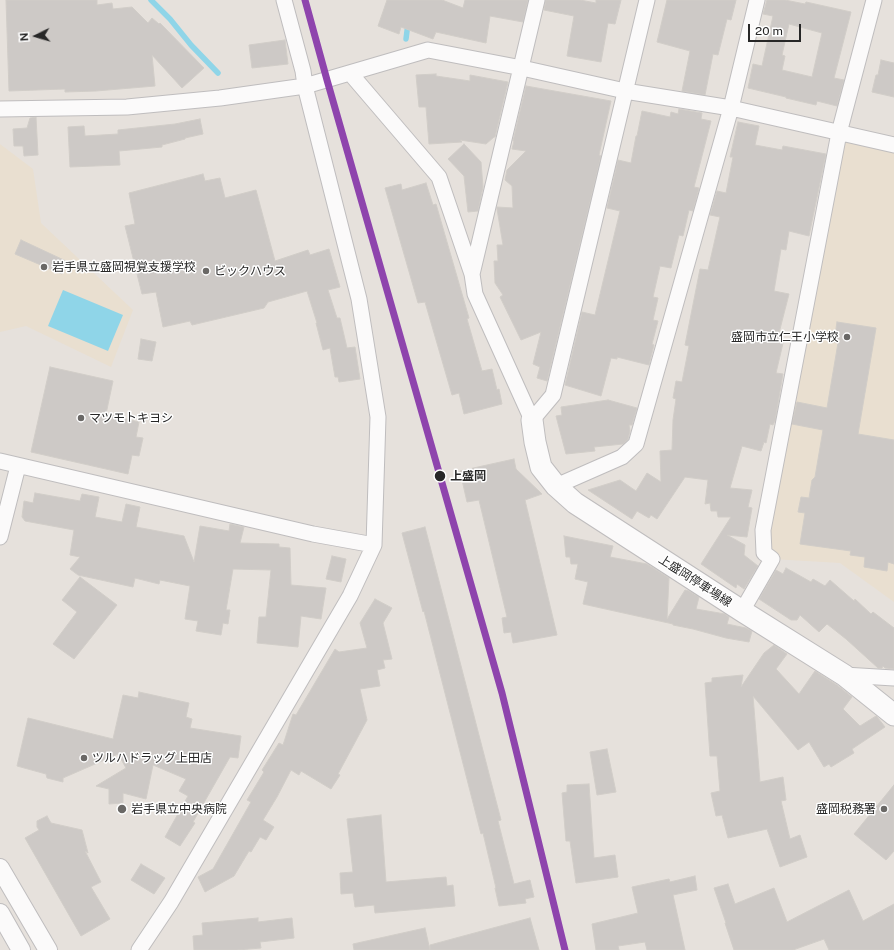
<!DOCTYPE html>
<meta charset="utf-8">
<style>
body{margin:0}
#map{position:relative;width:894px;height:950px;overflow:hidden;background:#e6e1dc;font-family:"Public Sans",sans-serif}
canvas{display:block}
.north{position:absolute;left:16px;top:16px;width:40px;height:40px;-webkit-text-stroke:3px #fff;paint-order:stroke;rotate:265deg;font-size:11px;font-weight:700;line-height:16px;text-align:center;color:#272727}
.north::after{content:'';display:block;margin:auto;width:14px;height:18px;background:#272727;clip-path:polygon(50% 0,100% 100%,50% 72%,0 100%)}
.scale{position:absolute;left:748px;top:24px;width:53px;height:18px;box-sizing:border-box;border:2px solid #272727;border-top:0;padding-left:5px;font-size:12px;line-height:14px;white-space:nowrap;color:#272727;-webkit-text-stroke:3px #fff;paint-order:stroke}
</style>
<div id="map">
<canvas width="894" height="950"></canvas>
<div class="north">N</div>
<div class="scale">20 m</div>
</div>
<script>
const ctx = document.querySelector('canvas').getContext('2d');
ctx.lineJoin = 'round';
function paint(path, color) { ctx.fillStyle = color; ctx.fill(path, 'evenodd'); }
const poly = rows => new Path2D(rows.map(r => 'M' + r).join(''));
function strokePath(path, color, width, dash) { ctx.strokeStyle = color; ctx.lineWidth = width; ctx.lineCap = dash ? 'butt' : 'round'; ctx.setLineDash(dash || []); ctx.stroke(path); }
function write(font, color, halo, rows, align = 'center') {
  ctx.font = font + ' "Public Sans","Noto Sans JP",sans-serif'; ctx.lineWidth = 3; ctx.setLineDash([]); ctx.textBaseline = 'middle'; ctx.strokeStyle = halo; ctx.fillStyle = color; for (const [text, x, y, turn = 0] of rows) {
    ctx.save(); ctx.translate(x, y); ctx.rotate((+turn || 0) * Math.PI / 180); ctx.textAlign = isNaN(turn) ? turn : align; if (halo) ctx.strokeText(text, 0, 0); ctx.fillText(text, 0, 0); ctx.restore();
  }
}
paint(poly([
 [839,133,894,145,894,602,840,563,772,559,763,530],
 [0,144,33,169,41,223,133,310,111,367,26,326,0,332]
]), '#e9dfd0');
paint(poly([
 [63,290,123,315,108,351,48,326]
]), '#8fd5e8');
strokePath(poly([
 [151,0,170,19,191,45,218,73],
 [406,39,408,23]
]), '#8fd5e8', 5.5);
const building = poly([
 [6,0,97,0,97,5,112,3,113,9,132,7,148,23,152,18,159,24,160,23,204,68,182,88,152,55,155,86,96,91,65,92,65,89,9,91,6,0],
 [387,0,442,0,463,8,465,0,528,0,523,22,490,16,486,43,436,32,433,39,401,27,399,34,378,26,387,0],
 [546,0,580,0,596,3,596,0,621,0,615,24,608,23,601,62,567,56,574,16,544,10,546,0],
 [667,0,736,0,731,20,727,19,718,55,713,54,705,95,682,91,690,51,657,42,667,0],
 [767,0,785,0,805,4,806,2,851,12,834,78,844,80,837,106,817,101,816,105,786,98,786,97,748,88,753,64,762,66,773,16,763,14,767,0],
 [789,24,822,33,812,77,782,70,785,56,782,55,789,24],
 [285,40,288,64,252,68,249,45,285,40],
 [881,60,894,63,894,97,872,92,876,75,878,75,881,60],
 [436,74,436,76,470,81,470,75,508,82,495,137,494,137,486,144,460,140,462,142,429,144,426,107,419,107,416,75,436,74],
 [526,86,611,101,599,155,601,156,547,381,537,378,540,367,533,364,541,332,521,340,500,297,503,295,495,283,494,261,498,261,497,245,503,245,497,209,497,207,513,208,512,186,505,180,507,170,526,151,512,149,514,141,513,141,526,86],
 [679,109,702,113,701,119,711,121,694,187,699,188,693,211,689,210,683,236,679,235,671,268,660,266,653,297,658,298,653,320,658,321,652,344,654,345,649,365,617,357,617,359,611,358,601,396,565,385,582,312,595,315,620,211,607,208,618,160,631,163,636,136,637,136,642,111,670,117,671,112,678,114,679,109],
 [36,117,38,155,24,156,23,146,14,146,13,129,27,128,30,118,36,117],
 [200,119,203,134,185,138,185,139,162,145,162,147,119,151,120,165,70,167,68,127,84,126,85,136,118,134,118,130,175,124,200,119],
 [738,122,759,126,755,145,782,150,783,146,826,154,809,236,789,231,786,250,781,249,774,291,789,294,778,337,784,339,776,373,783,374,775,421,773,425,770,424,766,443,764,442,761,451,742,446,730,488,752,490,748,507,752,508,747,537,727,535,745,545,744,555,758,566,744,589,737,584,736,588,701,564,731,517,718,517,717,511,711,511,710,503,705,504,708,480,685,477,657,519,651,515,649,518,637,511,632,519,588,490,620,480,636,491,647,473,661,482,660,451,672,450,673,420,676,399,673,398,676,381,682,382,689,346,685,345,700,269,708,270,720,217,710,215,717,191,726,193,733,157,730,157,738,122],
 [464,144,481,162,483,187,478,211,468,212,464,176,448,159,464,144],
 [203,174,205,181,220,178,225,198,256,190,275,261,308,250,310,255,329,249,340,287,328,290,337,318,340,318,347,348,355,347,360,379,339,382,338,377,335,377,330,348,323,350,316,323,317,323,307,291,268,302,264,308,192,325,190,321,163,327,156,292,142,294,125,226,135,224,129,193,203,174],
 [426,183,433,205,436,204,469,318,467,319,482,371,492,369,497,390,499,389,502,404,464,414,459,393,452,395,425,302,418,303,385,188,401,184,402,190,426,183],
 [21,240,68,262,62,274,15,254,21,240],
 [837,322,876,328,858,434,894,440,894,564,888,562,887,571,864,567,865,557,850,555,851,551,800,544,805,513,798,512,801,497,809,498,812,480,815,477,823,430,792,424,797,402,827,408,838,343,834,342,837,322],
 [141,339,156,342,152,361,138,359,141,339],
 [50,367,113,381,106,414,139,422,136,437,143,438,139,456,132,455,128,474,31,452,50,367],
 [608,400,637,408,632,425,629,425,630,431,628,439,623,444,594,447,595,451,566,454,556,416,562,415,561,407,608,400],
 [514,459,516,469,542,494,525,500,557,635,513,643,511,632,504,633,502,618,507,617,479,500,467,502,460,471,514,459],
 [35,493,80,501,82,494,99,497,95,517,122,522,126,504,140,507,136,527,184,536,194,562,200,526,229,531,230,524,244,527,240,543,279,544,279,547,290,548,291,585,326,588,321,619,301,616,298,647,257,643,259,617,266,617,271,570,233,569,226,610,230,610,228,624,223,623,221,635,196,631,198,621,185,619,190,586,160,580,159,584,135,578,133,587,78,575,70,569,80,557,70,555,74,530,25,521,22,517,24,501,33,503,35,493],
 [425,527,501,820,498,821,514,884,530,880,534,897,525,899,526,903,499,906,495,888,496,888,483,833,481,834,424,611,423,612,402,533,425,527],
 [564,536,613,546,610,557,647,564,669,578,667,619,685,590,689,591,699,597,696,609,725,614,729,617,727,624,746,628,752,631,749,642,726,638,693,629,673,625,673,624,583,604,588,582,575,579,578,564,571,564,570,557,566,557,564,536],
 [332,556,346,559,341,582,326,579,332,556],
 [786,568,811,582,813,579,825,586,830,580,854,601,855,599,871,614,873,612,894,628,894,669,885,668,883,666,882,668,878,668,846,639,827,624,819,632,800,615,797,620,791,620,759,599,776,570,783,574,786,568],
 [80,577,117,605,74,659,53,644,77,612,62,600,80,577],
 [375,599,392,608,383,623,392,659,383,660,385,668,377,670,380,686,360,689,367,720,338,774,340,775,331,789,301,771,299,775,291,770,277,797,263,820,274,827,266,840,260,837,251,852,249,851,234,876,205,892,198,877,213,869,251,802,247,800,264,772,262,770,279,743,283,745,293,714,296,715,335,649,339,652,367,648,360,623,375,599],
 [774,645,787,654,776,669,799,694,815,671,837,685,852,697,843,709,860,726,876,716,878,718,885,727,852,749,854,753,831,767,829,764,824,767,809,742,798,750,753,696,760,782,783,777,786,800,781,801,790,839,800,835,807,857,780,867,767,829,728,838,722,815,716,816,711,793,720,791,717,756,710,756,705,683,712,682,712,678,743,675,741,687,764,653,774,645],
 [139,692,189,703,186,717,192,719,190,728,241,736,238,758,230,757,193,822,195,823,180,846,165,837,188,796,179,791,186,779,153,765,146,799,123,793,123,803,109,804,109,789,96,786,126,768,118,754,63,778,63,782,47,778,46,774,17,766,28,718,113,739,123,695,138,698,139,692],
 [607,749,616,792,597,795,590,752,607,749],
 [589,784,594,858,615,855,618,877,576,883,570,841,566,841,562,793,567,792,567,785,589,784],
 [894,785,894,851,886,860,854,834,894,785],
 [381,815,386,882,446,877,447,886,453,885,455,906,375,913,374,905,355,907,353,893,341,894,340,873,353,872,347,819,381,815],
 [47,816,51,823,82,830,88,853,85,851,101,882,91,887,110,919,81,936,25,838,39,830,37,827,37,821,47,816],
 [141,864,165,878,154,894,131,880,141,864],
 [695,876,697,890,673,895,685,950,647,950,645,942,618,946,619,950,596,950,592,924,638,913,632,887,669,879,670,882,695,876],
 [728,884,735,904,774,888,787,922,849,890,863,921,894,904,894,950,829,950,824,939,793,950,734,950,725,923,726,923,714,888,728,884],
 [258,918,258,922,292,918,294,938,260,942,261,948,237,950,194,950,193,936,203,935,202,923,258,918],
 [530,918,539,950,430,950,430,945,530,918],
 [425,928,430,950,354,950,353,944,425,928]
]);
paint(building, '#cdc9c6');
strokePath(building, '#d1cdc8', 1);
const minor = poly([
 [350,73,439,177,472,274,475,294,532,420,553,395,647,0],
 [0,109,127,107,220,98,305,86,428,50,522,68,625,91,731,108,894,145],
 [472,274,537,0],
 [0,461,313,534,374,545],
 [556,486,622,457,636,444,731,108,757,0],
 [0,537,18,466],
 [742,611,772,559,764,553,763,530,839,133,874,0],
 [844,675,894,678],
 [139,950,171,902,350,596,374,545,378,417,359,299,305,86,303,71,284,0]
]);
const tertiary = poly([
 [0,868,48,950],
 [0,913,21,950]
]);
const secondary = poly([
 [532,420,535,442,541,467,556,486,575,503,742,611,844,675,894,715]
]);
strokePath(minor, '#bfbdbe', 17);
strokePath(tertiary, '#bfbdbe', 20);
strokePath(secondary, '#bfbdbe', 23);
strokePath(minor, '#fbfafa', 15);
strokePath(tertiary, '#fbfafa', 18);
strokePath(secondary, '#fbfafa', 21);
strokePath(poly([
 [305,0,327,80,502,693,565,950]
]), '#8e44ad', 7);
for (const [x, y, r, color] of [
 [44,267,4,"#6a6866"],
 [206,271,4,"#6a6866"],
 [847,337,4,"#6a6866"],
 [81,418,4,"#6a6866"],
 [440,476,6,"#272727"],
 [84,758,4,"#6a6866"],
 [122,809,5,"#6a6866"],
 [884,809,4,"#6a6866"]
]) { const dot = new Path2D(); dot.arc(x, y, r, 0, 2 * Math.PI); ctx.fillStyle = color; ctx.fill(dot); strokePath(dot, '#fff', 1.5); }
write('12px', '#272727', '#fff', [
 ["岩手県立盛岡視覚支援学校",52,267],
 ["ビックハウス",214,271],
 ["盛岡市立仁王小学校",839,337,"right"],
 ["マツモトキヨシ",89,418],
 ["ツルハドラッグ上田店",92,758],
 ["岩手県立中央病院",131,809],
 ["盛岡税務署",876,809,"right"]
], 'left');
write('bold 12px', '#272727', '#fff', [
 ["上盛岡",450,476]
], 'left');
write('12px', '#272727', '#fff', [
 ["上盛岡停車場線",695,581,33]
]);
</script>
